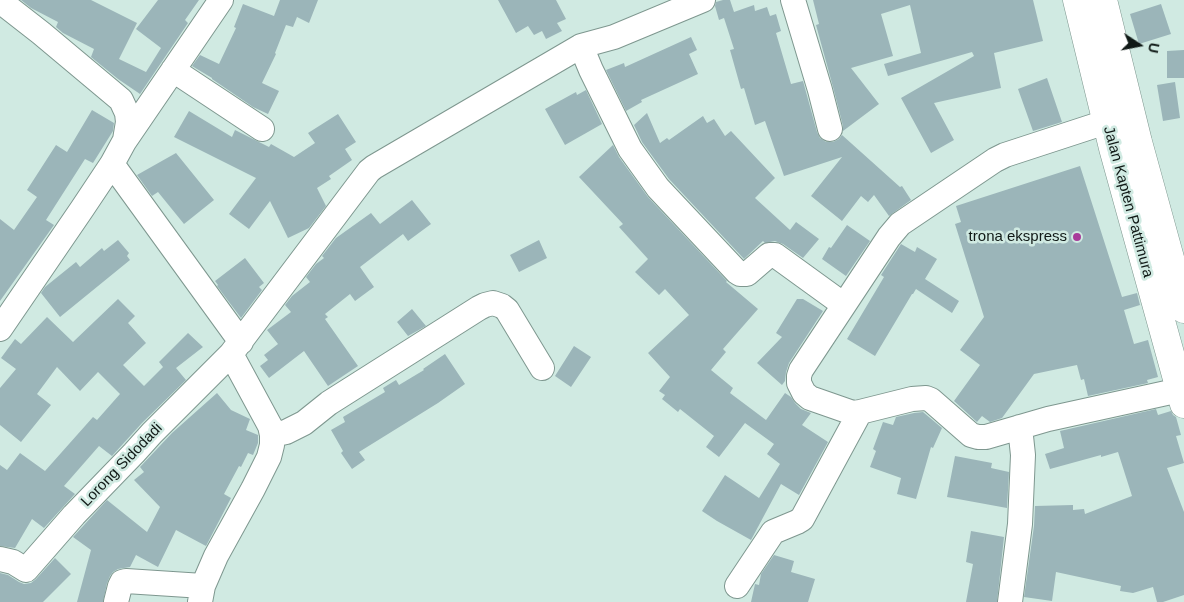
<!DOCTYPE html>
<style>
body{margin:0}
#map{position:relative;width:1184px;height:602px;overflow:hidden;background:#d0eae2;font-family:Helvetica,sans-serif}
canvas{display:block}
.north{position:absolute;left:1114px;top:20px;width:50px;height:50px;-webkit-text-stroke:4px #d0eae2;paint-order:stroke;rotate:101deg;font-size:14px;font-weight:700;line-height:20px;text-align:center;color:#101916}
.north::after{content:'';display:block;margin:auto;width:18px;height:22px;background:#101916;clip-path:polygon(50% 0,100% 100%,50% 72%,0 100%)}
</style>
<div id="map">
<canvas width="1184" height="602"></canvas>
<div class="north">U</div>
</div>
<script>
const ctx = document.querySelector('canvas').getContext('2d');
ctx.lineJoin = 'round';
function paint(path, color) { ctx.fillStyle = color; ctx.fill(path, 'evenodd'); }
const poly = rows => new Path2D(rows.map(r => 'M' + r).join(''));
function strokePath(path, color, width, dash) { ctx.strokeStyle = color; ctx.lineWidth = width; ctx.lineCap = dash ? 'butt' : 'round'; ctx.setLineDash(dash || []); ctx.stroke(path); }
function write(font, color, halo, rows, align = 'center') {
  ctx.font = font + ' Helvetica,sans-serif'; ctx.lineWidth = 5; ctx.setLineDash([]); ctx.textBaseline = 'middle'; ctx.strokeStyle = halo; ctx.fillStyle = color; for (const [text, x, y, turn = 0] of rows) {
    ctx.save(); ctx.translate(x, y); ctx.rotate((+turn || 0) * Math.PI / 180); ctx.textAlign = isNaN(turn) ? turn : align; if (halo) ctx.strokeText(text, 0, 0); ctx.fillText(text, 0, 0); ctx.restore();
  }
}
paint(poly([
 [21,0,91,0,137,23,119,59,146,72,161,48,136,29,158,0,199,0,185,20,188,23,140,94,118,79,91,57,94,49,63,33,56,27,58,22,31,8],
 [280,0,318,0,309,23,297,17,293,27,286,25,275,53,276,54,262,83,279,91,268,114,253,107,212,79,212,78,192,66,200,55,219,64,236,28,234,27,243,4,274,16],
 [498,0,556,0,566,19,557,23,562,31,546,39,542,31,534,35,528,26,516,33],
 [723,0,730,0,734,12,754,5,755,11,767,7,770,16,776,14,781,31,776,33,791,84,803,81,817,132,820,138,826,142,833,142,839,139,842,135,900,187,902,186,911,200,889,216,874,195,868,202,861,196,842,221,811,196,842,157,784,176,765,121,755,125,744,88,741,89,730,50,734,49,724,18,719,20,715,6,716,2],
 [813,0,1033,0,1043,41,994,53,1001,88,934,103,954,140,931,153,901,98,974,56,972,52,888,76,884,64,921,53,910,5,881,14,893,56,851,68,879,104,843,131,843,126,833,87,816,25,819,24],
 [1161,4,1171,34,1139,44,1130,14],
 [691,37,697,50,689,54,698,74,641,100,642,102,626,111,606,70,624,63,625,67],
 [1184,50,1184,78,1167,78,1167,51],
 [1047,78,1062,122,1033,131,1018,89],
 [1175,82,1180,118,1163,121,1157,85],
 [586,90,602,124,565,145,545,109,576,92,577,95],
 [92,110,114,123,113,131,93,163,85,159,46,220,54,225,0,301,0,219,14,230,37,197,27,190,56,145,67,152],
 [189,111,232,137,235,130,269,147,271,144,294,157,315,143,308,133,338,114,356,142,345,149,352,160,329,176,331,179,317,188,326,206,309,228,288,238,270,201,249,229,229,214,256,178,174,137],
 [647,113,660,143,667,138,669,140,703,116,707,123,714,119,725,136,731,131,775,178,755,198,790,230,796,222,819,239,803,258,783,244,775,241,765,243,763,241,744,259,669,179,642,142,634,125],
 [613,145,619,157,648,197,727,281,726,282,758,309,723,349,726,352,711,370,733,388,730,393,766,420,785,393,791,397,795,403,801,409,811,413,802,425,828,442,799,495,781,484,751,540,717,521,702,511,725,475,759,498,780,464,767,454,774,444,745,423,719,457,706,447,714,436,680,409,678,412,662,399,665,395,659,391,670,377,648,353,689,315,665,289,659,295,635,272,648,259,619,227,623,224,579,177],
 [176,153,214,200,184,224,158,192,152,196,137,175],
 [1080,166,1122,297,1137,293,1140,305,1124,310,1134,344,1148,340,1158,377,1147,380,1148,383,1088,396,1084,379,1081,380,1077,365,1034,374,1002,418,990,422,982,416,977,422,954,401,980,365,960,350,984,317,955,224,961,222,956,206],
 [412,200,431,224,408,241,403,234,360,267,374,287,355,301,350,294,325,314,328,317,325,319,358,366,328,386,304,351,269,378,260,366,268,360,264,355,278,344,267,330,291,312,285,305,292,296,310,282,306,277,316,264,324,258,322,256,336,238,371,213,380,224],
 [847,225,870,241,846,276,822,259,829,247,831,248],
 [118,240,129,253,127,256,130,260,60,317,41,293,45,287,76,262,80,267,102,248,104,251],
 [539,240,547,258,519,272,510,255],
 [901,244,915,252,917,247,937,259,925,279,959,301,952,313,916,289,913,294,912,294,875,356,847,339,884,277,881,275],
 [245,258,264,283,259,287,262,290,241,318,217,286,218,285,215,281],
 [118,299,135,316,128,323,146,343,123,365,144,386,163,367,159,362,188,333,203,347,176,368,186,380,142,423,112,456,99,446,64,486,75,494,44,528,32,519,15,548,0,546,0,465,7,470,20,453,45,471,93,417,97,420,120,394,98,372,80,391,57,367,37,394,51,405,21,442,0,425,0,388,16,369,1,358,15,339,21,344,47,317,73,342],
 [797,299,803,299,823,311,789,363,786,372,785,381,782,385,757,363,782,337,776,333],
 [412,309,426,326,408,336,397,322],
 [574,346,591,357,571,387,555,376],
 [445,354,465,384,438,403,359,452,365,460,352,469,341,453,343,451,331,430,345,422,343,417,385,392,383,388,396,380,399,385,424,370,423,369],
 [217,393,231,410,250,419,246,430,258,435,258,443,253,455,248,453,241,467,239,466,224,494,231,498,206,546,176,530,158,567,136,555,130,567,118,569,113,572,110,576,107,583,103,602,77,602,91,550,73,537,107,500,147,532,160,507,134,480,144,472,140,467,172,433],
 [1156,409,1158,415,1171,411,1173,415,1176,417,1181,435,1176,436,1184,463,1167,468,1184,512,1184,595,1163,602,1157,602,1153,587,1133,593,1120,591,1121,586,1056,572,1052,601,1024,597,1034,526,1035,506,1073,505,1073,510,1084,509,1085,514,1132,496,1118,452,1101,457,1101,455,1050,469,1045,454,1064,448,1060,431],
 [923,412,942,428,933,448,931,447,916,499,897,494,901,478,870,467,876,451,873,449,883,422,893,425,896,417,914,413],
 [955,456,992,463,991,468,1009,472,1007,508,947,497],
 [971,531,1004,537,997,602,966,602,973,564,966,562],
 [774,555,794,561,791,572,815,579,808,602,751,602,755,584,759,585,761,574],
 [55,558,71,574,43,602,0,602,0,573,8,575,19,582,24,584,31,583,36,579]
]), '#9bb5b9');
const minor = poly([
 [793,0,820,90,830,129],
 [0,1,41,33,121,100,127,113,128,122,125,140],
 [581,46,591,70,630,149,658,188,737,272,740,274,747,274,769,255,775,255,844,305],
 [173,70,262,129],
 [1106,122,1005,155,995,160,900,224,889,237,801,370,799,376,799,383,804,393,810,398,853,413,860,412,912,399,926,398,931,400,971,435,978,437,986,437,1048,419,1180,390],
 [112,164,241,342],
 [0,329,82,209,112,164,124,142,221,0],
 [272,435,286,432,304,423,329,403,479,308,485,305,493,303,502,306,507,310,542,368],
 [0,559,13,562,26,570,74,515,134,453,152,433,231,354,369,171,374,167,581,46,614,37,703,0],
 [737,586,773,532,797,522,802,519,860,412],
 [116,602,120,586,122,582,126,581,203,586],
 [200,602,203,586,216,556,253,489,269,457,272,445,272,435,270,426,231,354],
 [1010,602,1020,524,1023,455,1020,427]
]);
const major = poly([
 [1077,0,1113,148,1184,404],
 [1103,0,1138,142,1184,309]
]);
strokePath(minor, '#7e978f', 26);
strokePath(major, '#7e978f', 29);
strokePath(minor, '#fff', 24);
strokePath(major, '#fff', 28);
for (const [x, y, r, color] of [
 [1077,237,5,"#a83b9a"]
]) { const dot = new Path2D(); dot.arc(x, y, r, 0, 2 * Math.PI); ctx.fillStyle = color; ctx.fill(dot); strokePath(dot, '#d0eae2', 2); }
write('15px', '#101916', '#d0eae2', [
 ["Jalan Kapten Pattimura",1128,202,75],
 ["Lorong Sidodadi",122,465,-46]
]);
write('15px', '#101916', '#d0eae2', [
 ["trona ekspress",1067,237]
], 'right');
</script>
